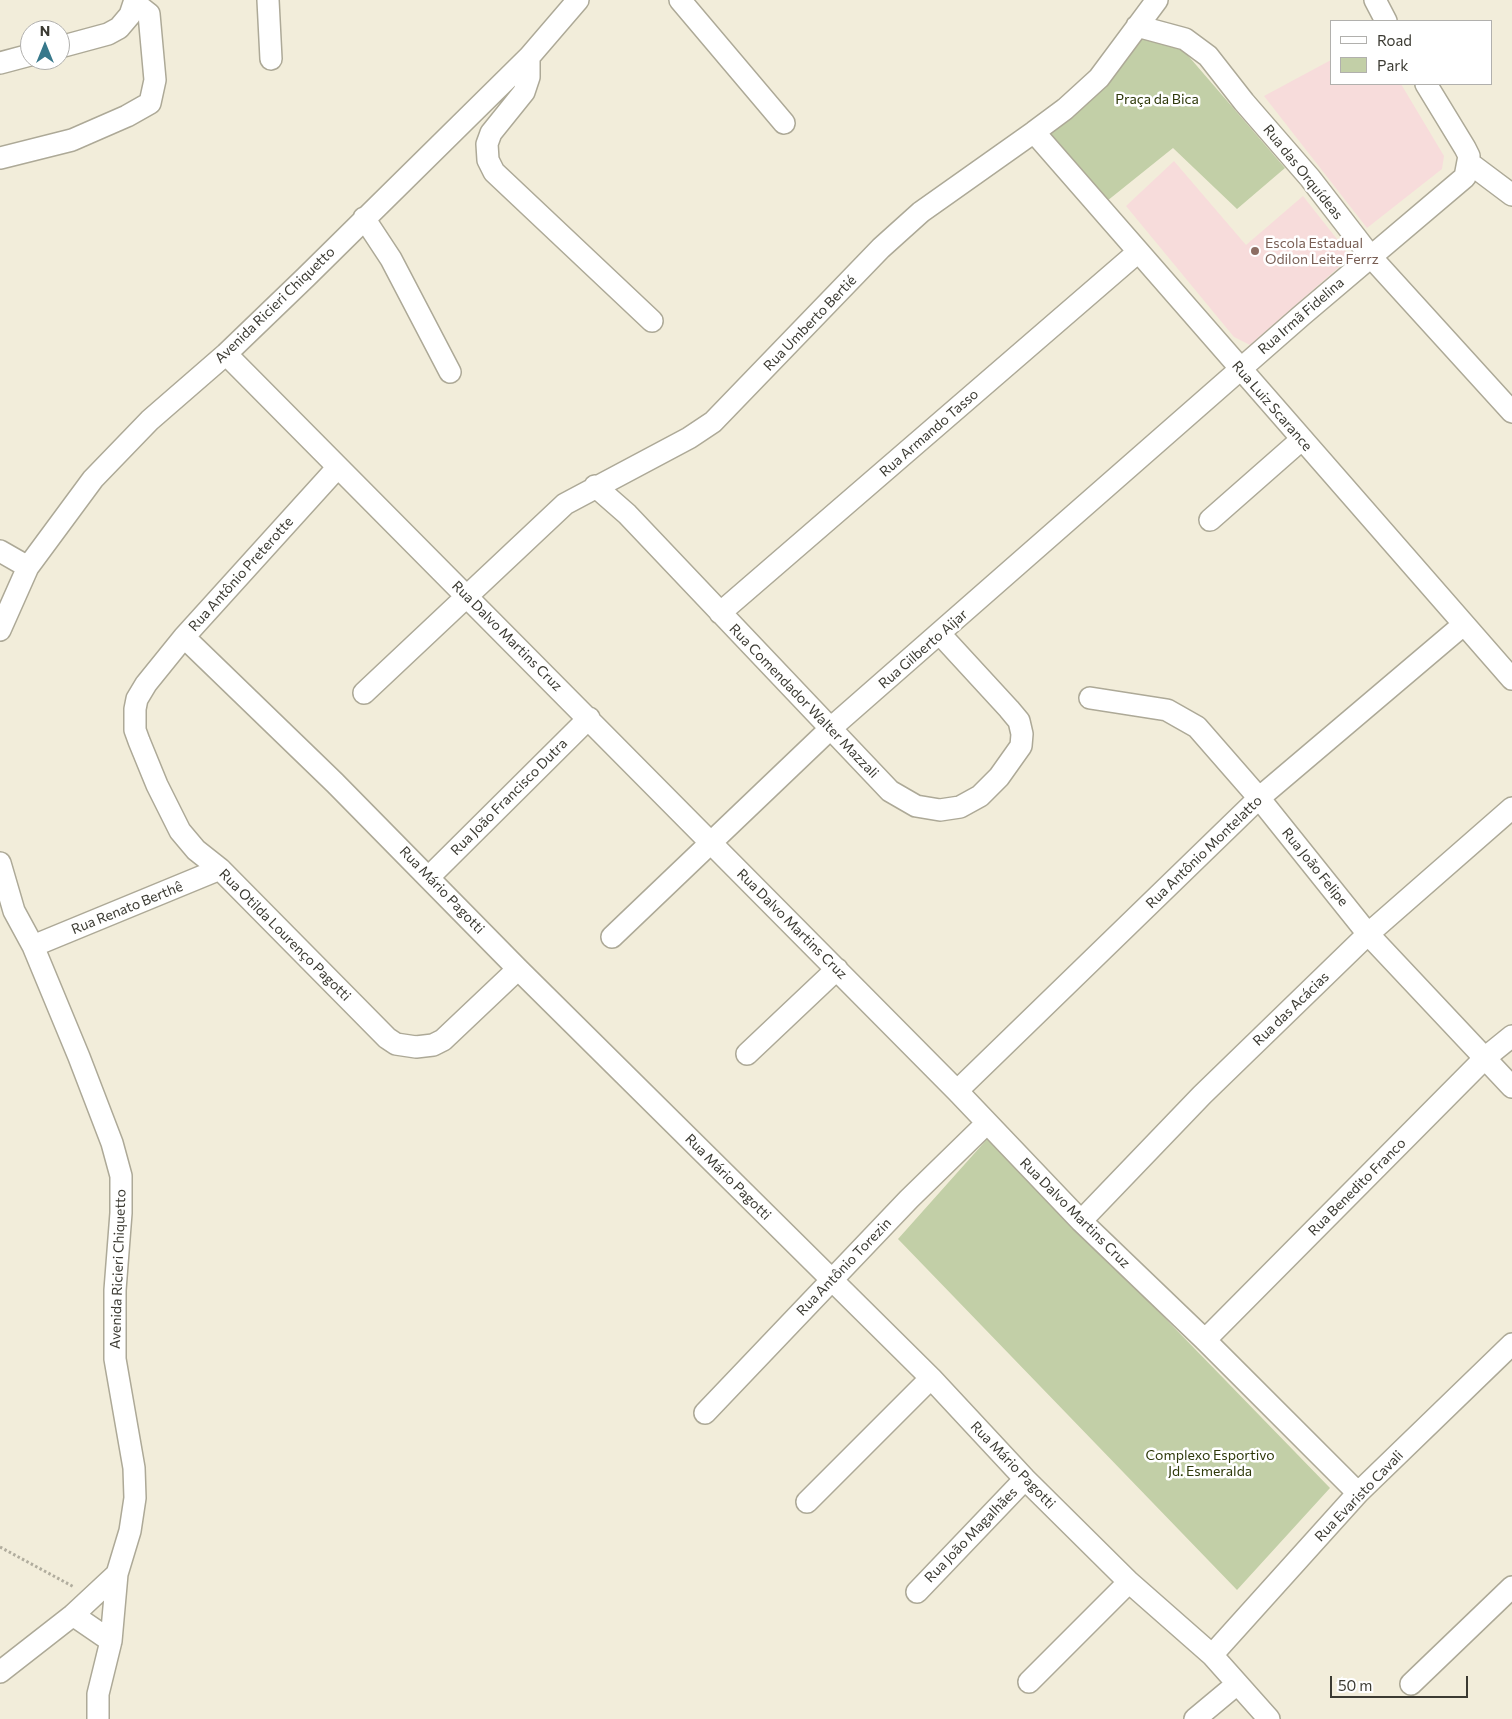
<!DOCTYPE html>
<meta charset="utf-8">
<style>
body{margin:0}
#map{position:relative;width:1512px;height:1719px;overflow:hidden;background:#f2edda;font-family:Commissioner,sans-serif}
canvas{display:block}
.legend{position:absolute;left:1330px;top:20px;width:162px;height:65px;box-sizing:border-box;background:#fff;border:1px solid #b1b0ad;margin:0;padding:6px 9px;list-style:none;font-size:15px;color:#3b3a32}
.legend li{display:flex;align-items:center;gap:10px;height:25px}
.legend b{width:25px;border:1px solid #b1b0ad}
.north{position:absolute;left:20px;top:20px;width:50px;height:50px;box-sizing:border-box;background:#fff;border:1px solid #b1b0ad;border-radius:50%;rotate:0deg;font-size:14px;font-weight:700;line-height:20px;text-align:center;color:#3b3a32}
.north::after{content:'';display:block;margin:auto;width:18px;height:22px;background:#37788b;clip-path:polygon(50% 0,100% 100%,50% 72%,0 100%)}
.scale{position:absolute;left:1330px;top:1676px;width:138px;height:22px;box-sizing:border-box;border:2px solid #3b3a32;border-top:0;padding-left:6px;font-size:15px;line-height:18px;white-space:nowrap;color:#3b3a32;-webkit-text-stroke:4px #fff;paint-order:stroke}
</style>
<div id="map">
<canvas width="1512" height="1719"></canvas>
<ul class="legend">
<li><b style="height:6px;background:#fff"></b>Road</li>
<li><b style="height:14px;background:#c2cfa7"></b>Park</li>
</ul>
<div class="north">N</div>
<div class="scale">50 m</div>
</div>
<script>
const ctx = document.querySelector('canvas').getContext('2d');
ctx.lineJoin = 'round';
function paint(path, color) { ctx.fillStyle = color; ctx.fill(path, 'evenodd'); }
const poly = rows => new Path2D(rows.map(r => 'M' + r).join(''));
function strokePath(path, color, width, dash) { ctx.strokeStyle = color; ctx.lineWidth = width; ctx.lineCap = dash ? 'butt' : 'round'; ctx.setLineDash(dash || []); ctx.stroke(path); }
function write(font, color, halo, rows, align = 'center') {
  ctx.font = font + ' Commissioner,sans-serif'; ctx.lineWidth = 5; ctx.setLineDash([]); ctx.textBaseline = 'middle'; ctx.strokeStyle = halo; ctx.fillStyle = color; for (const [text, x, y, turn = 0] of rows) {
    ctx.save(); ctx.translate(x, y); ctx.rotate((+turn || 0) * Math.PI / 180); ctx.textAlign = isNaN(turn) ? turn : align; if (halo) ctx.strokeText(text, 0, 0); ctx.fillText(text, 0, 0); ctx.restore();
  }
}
paint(poly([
 [1331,60,1331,84,1401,84,1444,156,1442,169,1367,228,1264,96],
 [1174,161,1246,245,1303,196,1344,248,1347,255,1346,261,1250,345,1234,337,1126,206]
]), '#f7dcdb');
paint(poly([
 [1141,37,1178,44,1285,168,1237,209,1173,148,1107,201,1049,133],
 [989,1137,1330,1488,1237,1590,898,1239]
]), '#c2cfa7');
const minor = poly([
 [268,0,271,59],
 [680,0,784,123],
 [1375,0,1386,21],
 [1137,26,1185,39,1208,56,1244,102,1310,178,1371,257,1512,412],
 [60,47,108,34,119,28,130,15,135,0],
 [529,57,529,77,524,92,491,133,487,144,488,160,494,172,652,321],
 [0,63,30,55],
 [1034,132,1512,679],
 [0,158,72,140,127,116,150,103,155,80,149,14,135,3],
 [1468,162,1512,195],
 [364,218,391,259,450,372],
 [226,354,957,1091,1081,1221,1205,1340,1358,1493],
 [338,467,184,637,146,684,137,699,135,709,135,730,139,741,157,785,180,831,196,850,220,869,387,1038,396,1044,416,1047,433,1045,443,1040,518,969],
 [595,486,627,514,890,791,916,806,940,810,960,807,980,796,999,777,1021,746,1022,734,1019,721,1009,709,940,634],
 [1210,520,1301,440],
 [0,551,28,567],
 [720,613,1138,252],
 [0,630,28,567,93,479,150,420,226,354,306,277,529,57,578,0],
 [184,637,335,783,518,969,931,1378,1025,1479,1129,1582,1212,1655,1269,1719],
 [364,693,565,504,689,438,713,422,881,248,921,212,1034,132,1065,109,1099,78,1157,0],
 [1090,698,1167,710,1197,727,1259,798,1368,934,1512,1087],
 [0,863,14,911,33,946,79,1057,112,1143,121,1176,121,1213,115,1290,115,1359,134,1468,135,1498,130,1531,117,1574,111,1641,98,1694,98,1719],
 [429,877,589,718],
 [612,937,831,728,1301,316,1465,177,1469,156,1465,148,1426,84],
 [33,946,220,869],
 [747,1054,837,969],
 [957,1091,1259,798,1463,625],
 [1081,1221,1202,1095,1368,934,1512,808],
 [1205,1340,1486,1057,1512,1036],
 [705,1413,909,1199,987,1123],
 [807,1502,931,1378],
 [917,1592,1025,1479],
 [73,1615,111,1641],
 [1212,1655,1358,1493,1512,1344],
 [0,1672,73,1615,117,1574],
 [1029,1682,1129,1582],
 [1411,1684,1512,1587],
 [1195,1719,1237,1684]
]);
strokePath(minor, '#ada997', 24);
strokePath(poly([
 [0,1547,74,1587]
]), '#b1ad9e', 3, [2.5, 2.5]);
strokePath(minor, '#fff', 21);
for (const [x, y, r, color] of [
 [1255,251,5,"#8d6e63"]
]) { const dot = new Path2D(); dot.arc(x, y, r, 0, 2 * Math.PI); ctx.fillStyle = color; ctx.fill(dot); strokePath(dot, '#fff', 2); }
write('14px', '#2d3809', '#fff', [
 ["Praça da Bica",1157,99],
 ["Complexo Esportivo",1210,1455],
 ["Jd. Esmeralda",1210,1471]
]);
write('14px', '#3b3a32', '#fff', [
 ["Rua das Orquídeas",1303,172,51],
 ["Avenida Ricieri Chiquetto",275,305,-44],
 ["Rua Irmã Fidelina",1301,316,-41],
 ["Rua Umberto Bertié",810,323,-46],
 ["Rua Luiz Scarance",1272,406,49],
 ["Rua Armando Tasso",929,433,-41],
 ["Rua Antônio Preterotte",241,574,-48],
 ["Rua Dalvo Martins Cruz",507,636,45],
 ["Rua Gilberto Aijar",923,649,-41],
 ["Rua Comendador Walter Mazzali",804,701,46],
 ["Rua João Francisco Dutra",509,797,-45],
 ["Rua Antônio Montelatto",1204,852,-44],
 ["Rua João Felipe",1315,867,51],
 ["Rua Mário Pagotti",442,890,46],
 ["Rua Renato Berthê",127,908,-22],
 ["Rua Dalvo Martins Cruz",792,924,45],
 ["Rua Otilda Lourenço Pagotti",285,935,45],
 ["Rua das Acácias",1291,1009,-44],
 ["Rua Mário Pagotti",728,1177,45],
 ["Rua Benedito Franco",1357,1187,-45],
 ["Rua Dalvo Martins Cruz",1075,1213,45],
 ["Rua Antônio Torezin",844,1267,-46],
 ["Avenida Ricieri Chiquetto",118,1269,-88],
 ["Rua Mário Pagotti",1013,1465,46],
 ["Rua Evaristo Cavali",1359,1496,-46],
 ["Rua João Magalhães",971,1535,-46]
]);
write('14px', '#785e54', '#fff', [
 ["Escola Estadual",1265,243],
 ["Odilon Leite Ferrz",1265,259]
], 'left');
</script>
